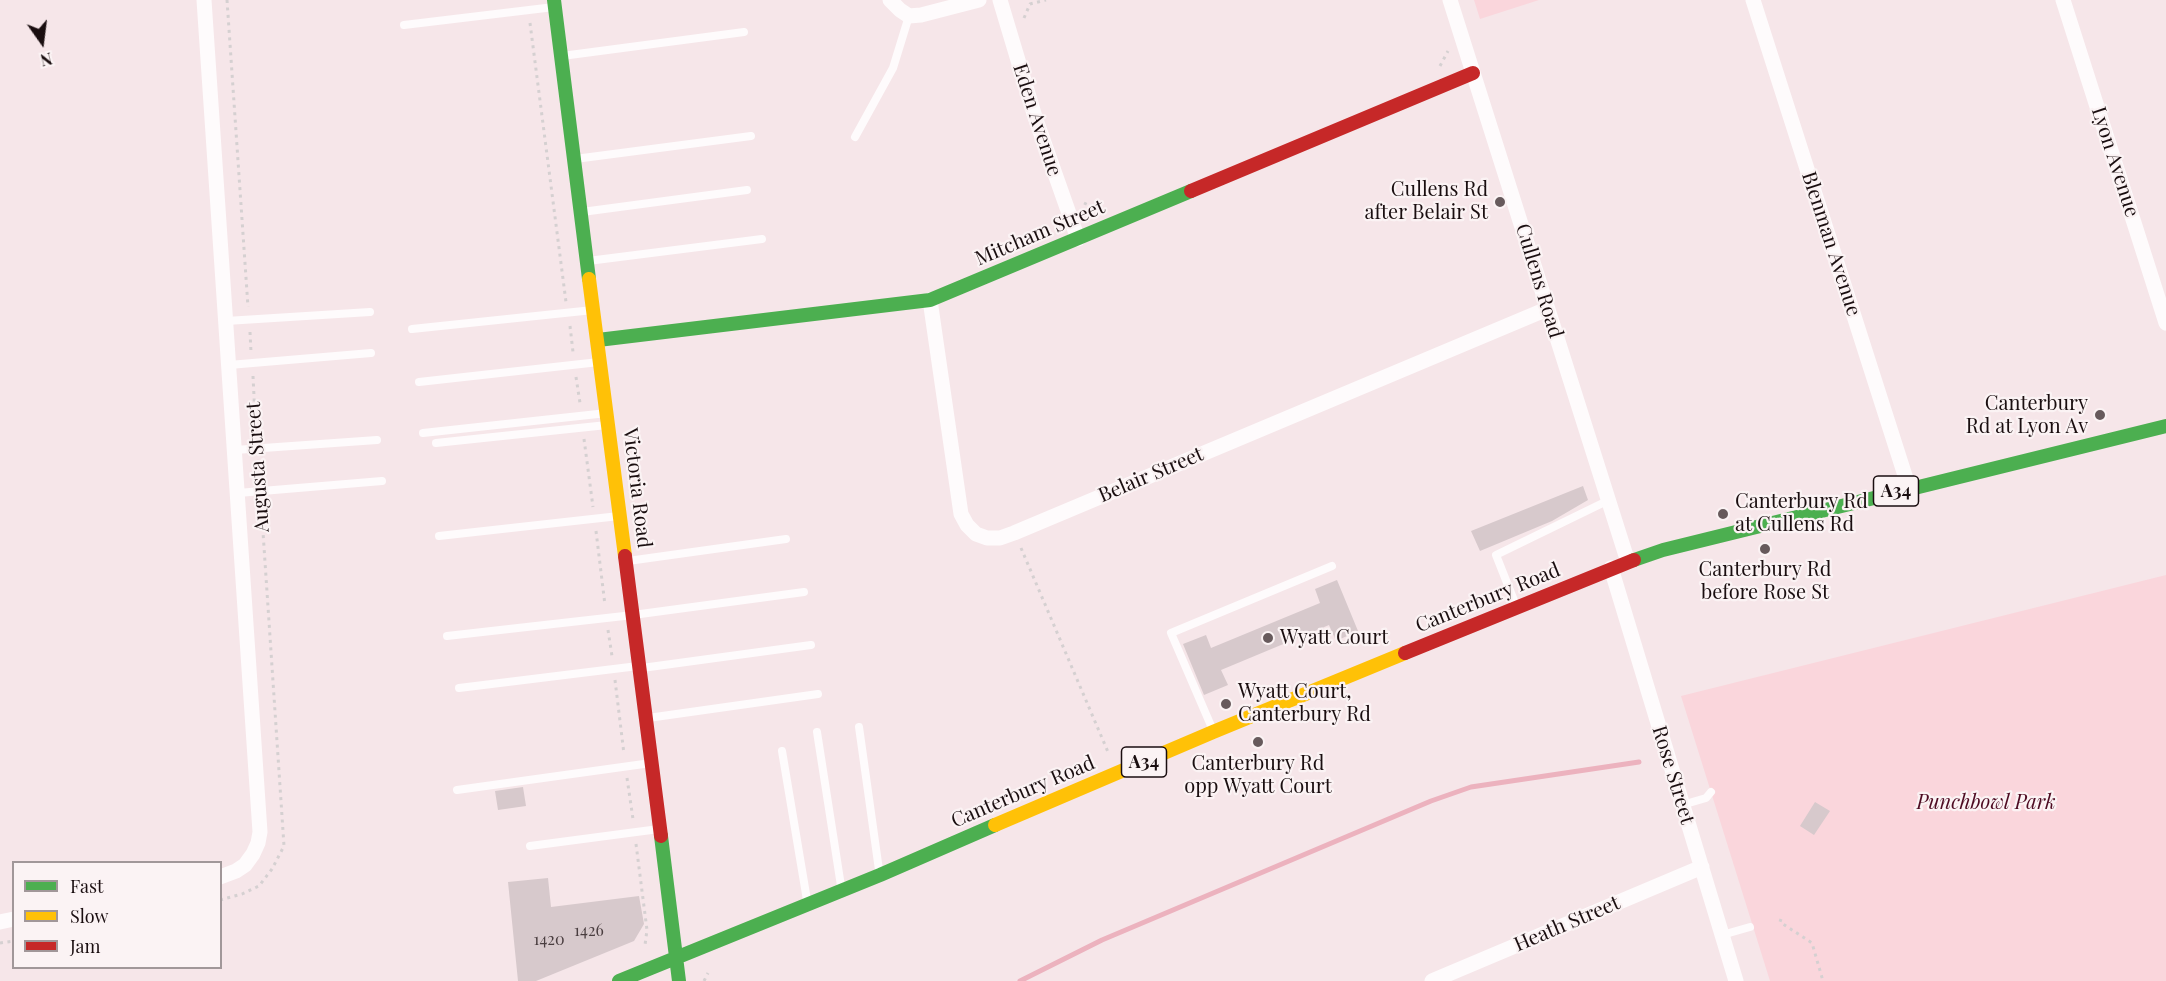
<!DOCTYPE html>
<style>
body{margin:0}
#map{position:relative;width:2166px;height:981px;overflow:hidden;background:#f6e6e9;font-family:"Playfair Display",serif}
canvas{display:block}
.legend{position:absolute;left:12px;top:861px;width:210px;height:108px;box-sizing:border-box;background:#fbf3f4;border:2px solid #a19799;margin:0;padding:8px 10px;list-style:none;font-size:18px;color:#1a0e10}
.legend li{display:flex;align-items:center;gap:12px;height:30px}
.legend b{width:30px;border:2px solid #a19799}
.north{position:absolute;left:12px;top:12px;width:60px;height:60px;-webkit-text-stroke:4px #fbf3f4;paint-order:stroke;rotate:166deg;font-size:16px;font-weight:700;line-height:24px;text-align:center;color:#1a0e10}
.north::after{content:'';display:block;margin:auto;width:21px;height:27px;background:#1a0e10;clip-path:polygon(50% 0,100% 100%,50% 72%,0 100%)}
</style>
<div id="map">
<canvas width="2166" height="981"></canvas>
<ul class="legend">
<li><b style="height:8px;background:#4caf50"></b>Fast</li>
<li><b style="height:8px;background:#ffc107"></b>Slow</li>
<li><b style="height:8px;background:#c62828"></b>Jam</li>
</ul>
<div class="north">N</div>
</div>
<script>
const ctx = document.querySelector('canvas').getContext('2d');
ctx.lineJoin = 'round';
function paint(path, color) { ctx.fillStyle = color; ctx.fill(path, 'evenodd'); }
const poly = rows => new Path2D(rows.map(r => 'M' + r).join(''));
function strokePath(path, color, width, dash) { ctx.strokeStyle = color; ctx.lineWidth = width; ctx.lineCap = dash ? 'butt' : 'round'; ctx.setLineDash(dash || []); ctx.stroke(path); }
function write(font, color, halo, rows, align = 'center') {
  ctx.font = font + ' "Playfair Display",serif'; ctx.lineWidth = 4.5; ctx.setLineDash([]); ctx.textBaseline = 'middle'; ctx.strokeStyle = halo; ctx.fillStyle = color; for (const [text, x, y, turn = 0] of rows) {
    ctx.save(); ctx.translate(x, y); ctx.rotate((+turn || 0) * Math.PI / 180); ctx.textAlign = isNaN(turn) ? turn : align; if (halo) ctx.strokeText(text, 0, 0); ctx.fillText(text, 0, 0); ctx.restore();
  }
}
paint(poly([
 [1474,0,1539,0,1480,19],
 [2166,575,2166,981,1770,981,1681,696]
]), '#fad6dc');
strokePath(poly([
 [1020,981,1102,940,1431,801,1471,787,1639,762]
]), '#ecb2be', 5);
paint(poly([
 [1583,486,1588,500,1552,521,1480,551,1471,531],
 [1337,580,1358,631,1336,641,1329,625,1221,670,1228,685,1204,695,1183,644,1206,635,1211,648,1320,603,1315,589],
 [523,787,526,806,498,810,495,791],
 [1815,802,1830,811,1814,835,1800,826],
 [548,878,551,907,639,896,644,924,634,941,536,981,518,981,508,882]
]), '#d7c9cc');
strokePath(poly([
 [227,0,248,307],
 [1024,18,1030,4,1046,0],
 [530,23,566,302],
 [1440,66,1448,51],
 [1084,203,1097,209],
 [570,326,573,352],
 [250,332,251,352],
 [253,376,256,436],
 [576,377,580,403],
 [584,439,593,507],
 [257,460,259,478],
 [596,531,605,605],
 [1021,548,1108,752],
 [608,630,612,656],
 [615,680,624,754],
 [627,778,633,819],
 [636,844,647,930,645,945],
 [220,900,242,894,259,886,272,869,284,846,261,502],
 [1781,919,1780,922,1812,943,1823,981],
 [0,943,14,941],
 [704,981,708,973]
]), '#d5d0d1', 3, [3, 4.5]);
strokePath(poly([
 [404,25,554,7],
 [562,56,744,32],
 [855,137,893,68,909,16],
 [575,159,751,136],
 [582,212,747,190],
 [588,261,762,239],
 [226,321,370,312],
 [412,329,593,310],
 [229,365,371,353],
 [419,382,599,362],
 [423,433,607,413],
 [436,443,607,425],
 [235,450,377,440],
 [238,493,382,481],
 [439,536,619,516],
 [628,561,786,539],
 [1515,603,1496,555,1609,500],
 [447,636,633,615,804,592],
 [642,668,811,645],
 [459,688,638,666],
 [648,718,818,694],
 [859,727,879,870],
 [1212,728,1171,633,1332,566],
 [817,732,841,886],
 [782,751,807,900],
 [457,790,651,763],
 [1682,805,1706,798,1711,792],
 [530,846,659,829],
 [1722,935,1750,927]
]), '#fefbfc', 8);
strokePath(poly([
 [204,0,260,832,258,843,253,854,245,865,236,871,220,877],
 [890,0,900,10,909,16,921,15,979,0],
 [1000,0,1035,117,1078,239],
 [1450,0,1628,562],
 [1753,0,1909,488],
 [2063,0,2166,323],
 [930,300,961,514,967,525,976,534,987,538,1000,538,1014,533,1547,309],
 [1611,568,1736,981],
 [0,922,14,919],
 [1432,981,1702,867]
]), '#fefbfc', 15);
strokePath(poly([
 [554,0,589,279],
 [598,340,930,300,1191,191],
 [1634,560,1663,550,2166,426],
 [661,836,679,981],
 [619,981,880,875,995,825]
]), '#4caf50', 14);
strokePath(poly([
 [589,279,625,556],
 [995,825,1213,732,1405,653]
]), '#ffc107', 14);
strokePath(poly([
 [1191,191,1473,73],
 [625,556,661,836],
 [1405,653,1634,560]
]), '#c62828', 14);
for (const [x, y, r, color] of [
 [1500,202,6,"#675a5c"],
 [2100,415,6,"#675a5c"],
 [1723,514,6,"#675a5c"],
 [1765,549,6,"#675a5c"],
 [1268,638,6,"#675a5c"],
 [1226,704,6,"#675a5c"],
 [1258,742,6,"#675a5c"]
]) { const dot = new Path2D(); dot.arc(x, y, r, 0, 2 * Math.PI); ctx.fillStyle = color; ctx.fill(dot); strokePath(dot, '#fbf3f4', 2); }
write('16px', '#493d3f', null, [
 ["1426",589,931],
 ["1420",549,940]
]);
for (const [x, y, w] of [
 [1896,491,45],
 [1144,762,45]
]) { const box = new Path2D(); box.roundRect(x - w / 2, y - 15, w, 30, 4.5); ctx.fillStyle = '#fbf3f4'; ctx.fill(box); strokePath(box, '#1a0e10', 1.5); }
write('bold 18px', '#1a0e10', null, [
 ["A34",1896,491],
 ["A34",1144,762]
]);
write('20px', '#1a0e10', '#fbf3f4', [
 ["Eden Avenue",1037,120,72],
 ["Lyon Avenue",2115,162,72],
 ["Mitcham Street",1040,233,-23],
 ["Blenman Avenue",1831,244,72],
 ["Cullens Road",1539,281,73],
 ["Augusta Street",258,467,-94],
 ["Belair Street",1151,475,-23],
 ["Victoria Road",637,488,83],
 ["Canterbury Road",1488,598,-22],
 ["Rose Street",1673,775,73],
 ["Canterbury Road",1023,792,-23],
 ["Heath Street",1567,924,-23]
]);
write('20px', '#1a0e10', '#fbf3f4', [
 ["Cullens Rd",1488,190,"right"],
 ["after Belair St",1488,213,"right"],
 ["Canterbury",2088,404,"right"],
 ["Rd at Lyon Av",2088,427,"right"],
 ["Canterbury Rd",1735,502],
 ["at Cullens Rd",1735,525],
 ["Canterbury Rd",1765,570,"center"],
 ["before Rose St",1765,593,"center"],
 ["Wyatt Court",1280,638],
 ["Wyatt Court,",1238,692],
 ["Canterbury Rd",1238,715],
 ["Canterbury Rd",1258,764,"center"],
 ["opp Wyatt Court",1258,787,"center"]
], 'left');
write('italic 20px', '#4e0b22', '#fbf3f4', [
 ["Punchbowl Park",1986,803]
]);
</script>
